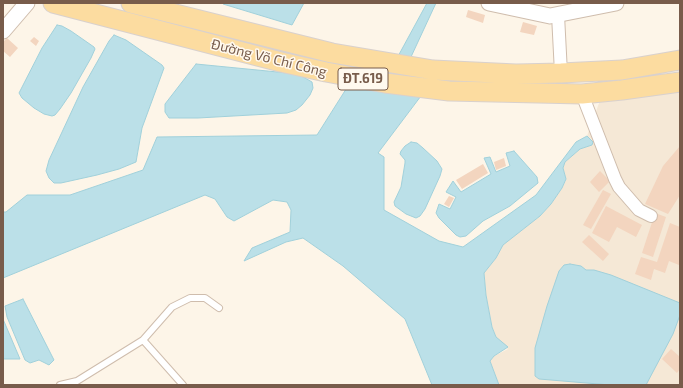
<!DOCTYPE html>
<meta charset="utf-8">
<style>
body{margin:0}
#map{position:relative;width:683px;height:388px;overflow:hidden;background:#fdf5e8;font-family:"Exo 2",sans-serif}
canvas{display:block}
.frame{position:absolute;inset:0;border:4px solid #785c4b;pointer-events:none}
</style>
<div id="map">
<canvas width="683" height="388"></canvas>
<div class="frame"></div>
</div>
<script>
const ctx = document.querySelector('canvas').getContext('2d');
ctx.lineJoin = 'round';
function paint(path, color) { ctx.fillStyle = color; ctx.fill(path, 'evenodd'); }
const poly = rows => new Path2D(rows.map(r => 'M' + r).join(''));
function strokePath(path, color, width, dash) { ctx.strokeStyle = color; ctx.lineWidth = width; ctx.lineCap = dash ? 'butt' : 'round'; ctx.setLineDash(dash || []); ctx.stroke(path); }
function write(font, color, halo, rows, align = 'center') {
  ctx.font = font + ' "Exo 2",sans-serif'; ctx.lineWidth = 3; ctx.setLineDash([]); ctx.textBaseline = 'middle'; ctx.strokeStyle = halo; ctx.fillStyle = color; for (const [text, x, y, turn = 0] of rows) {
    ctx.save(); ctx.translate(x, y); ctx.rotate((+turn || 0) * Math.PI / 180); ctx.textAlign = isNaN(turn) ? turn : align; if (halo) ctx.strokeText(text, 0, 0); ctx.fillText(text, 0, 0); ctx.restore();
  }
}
paint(poly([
 [680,88,680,385,499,385,490,361,494,356,508,349,496,337,492,327,486,295,484,273,496,258,502,245,540,216,551,204,562,188,566,180,563,167,565,162,580,149,592,145,592,140,587,136,602,95]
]), '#f5e8d6');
const water = poly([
 [224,3,304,3,292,25,223,4,224,3],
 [427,3,436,3,404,72,436,76,378,153,384,157,384,210,439,241,463,247,536,195,576,142,587,136,593,142,592,145,580,149,565,162,563,168,566,179,562,188,551,204,540,216,503,245,496,258,484,273,486,295,492,327,496,337,508,347,494,356,490,361,499,385,432,385,405,319,343,266,303,238,286,242,244,261,252,248,290,232,291,210,287,202,273,200,234,221,227,217,215,199,205,195,3,278,3,212,6,212,27,195,70,195,143,170,157,137,317,135,360,67,390,71,427,3],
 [57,25,62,26,71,31,94,47,95,49,91,58,71,93,60,109,55,115,52,116,44,114,34,108,22,98,19,93,42,48,57,25],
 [114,35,126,40,162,65,164,68,142,128,136,162,119,169,97,175,61,183,54,183,49,178,46,171,49,160,83,87,109,41,114,35],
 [196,64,298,74,312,82,313,88,310,95,302,105,296,110,287,113,198,118,169,118,165,112,165,104,196,64],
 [411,142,417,143,423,148,437,161,442,169,440,176,425,209,420,216,416,218,406,214,395,206,394,202,401,187,405,163,405,160,400,154,401,151,405,146,411,142],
 [514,151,537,177,538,183,510,206,483,221,466,236,460,237,456,235,439,218,436,213,439,204,450,209,456,197,446,192,453,181,461,192,491,174,484,158,490,157,496,172,510,166,506,153,514,151],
 [570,264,581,266,586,270,594,270,611,275,680,303,680,315,673,334,646,385,610,385,539,379,535,376,535,348,547,306,559,271,564,265,570,264],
 [23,299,54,360,49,365,39,360,30,363,25,360,7,317,5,306,23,299],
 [3,319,20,359,3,359,3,319]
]);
paint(water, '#bbe0e8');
strokePath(water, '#a1d0da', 1);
paint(poly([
 [468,10,485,15,483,23,466,17],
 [523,22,537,26,534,35,520,32],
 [34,37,39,41,36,46,30,41],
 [7,38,18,48,10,57,3,51,3,42],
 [680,146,680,195,668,214,645,204,663,166],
 [504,158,506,166,496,170,494,162],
 [483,164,488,173,462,189,456,180],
 [600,171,610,181,599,192,590,182],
 [603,190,611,194,591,229,583,225],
 [449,196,454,198,449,207,444,204],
 [606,206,642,225,636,237,617,227,609,242,592,233],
 [655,213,666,217,653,257,642,253],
 [670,223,680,227,679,265,669,261,665,273,654,269,651,280,635,274,641,257,657,262],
 [589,235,609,254,603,261,582,242],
 [671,349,680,357,680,369,677,373,662,359]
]), '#f3d5bf');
const service = poly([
 [143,340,183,385],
 [60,385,77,381,143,340,172,307,190,298,205,298,219,308]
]);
const minor = poly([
 [558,15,561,73],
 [582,94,615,179,619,187,639,210,651,216]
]);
const tertiary = poly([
 [489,3,550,16,616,3],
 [3,31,27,3]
]);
const primary = poly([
 [53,3,281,62,326,72,385,83,449,91,582,94,622,90,680,82],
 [131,3,332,53,433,70,516,74,561,73,622,70,680,60]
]);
strokePath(service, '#cfbdad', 8);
strokePath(minor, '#cfbdad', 14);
strokePath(tertiary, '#cfbdad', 17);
strokePath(primary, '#d9d1cd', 21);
strokePath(service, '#fff', 6);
strokePath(minor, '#fff', 12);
strokePath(tertiary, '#fff', 15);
strokePath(primary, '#fcdca0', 19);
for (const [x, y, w] of [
 [363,79,50]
]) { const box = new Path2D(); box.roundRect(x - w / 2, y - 11, w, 22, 3); ctx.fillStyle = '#fff9ef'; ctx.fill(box); strokePath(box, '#785c4b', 1); }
write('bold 13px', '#785c4b', null, [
 ["ĐT.619",363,79]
]);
write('14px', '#785c4b', '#fff9ef', [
 ["Đường Võ Chí Công",269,58,14]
]);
</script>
